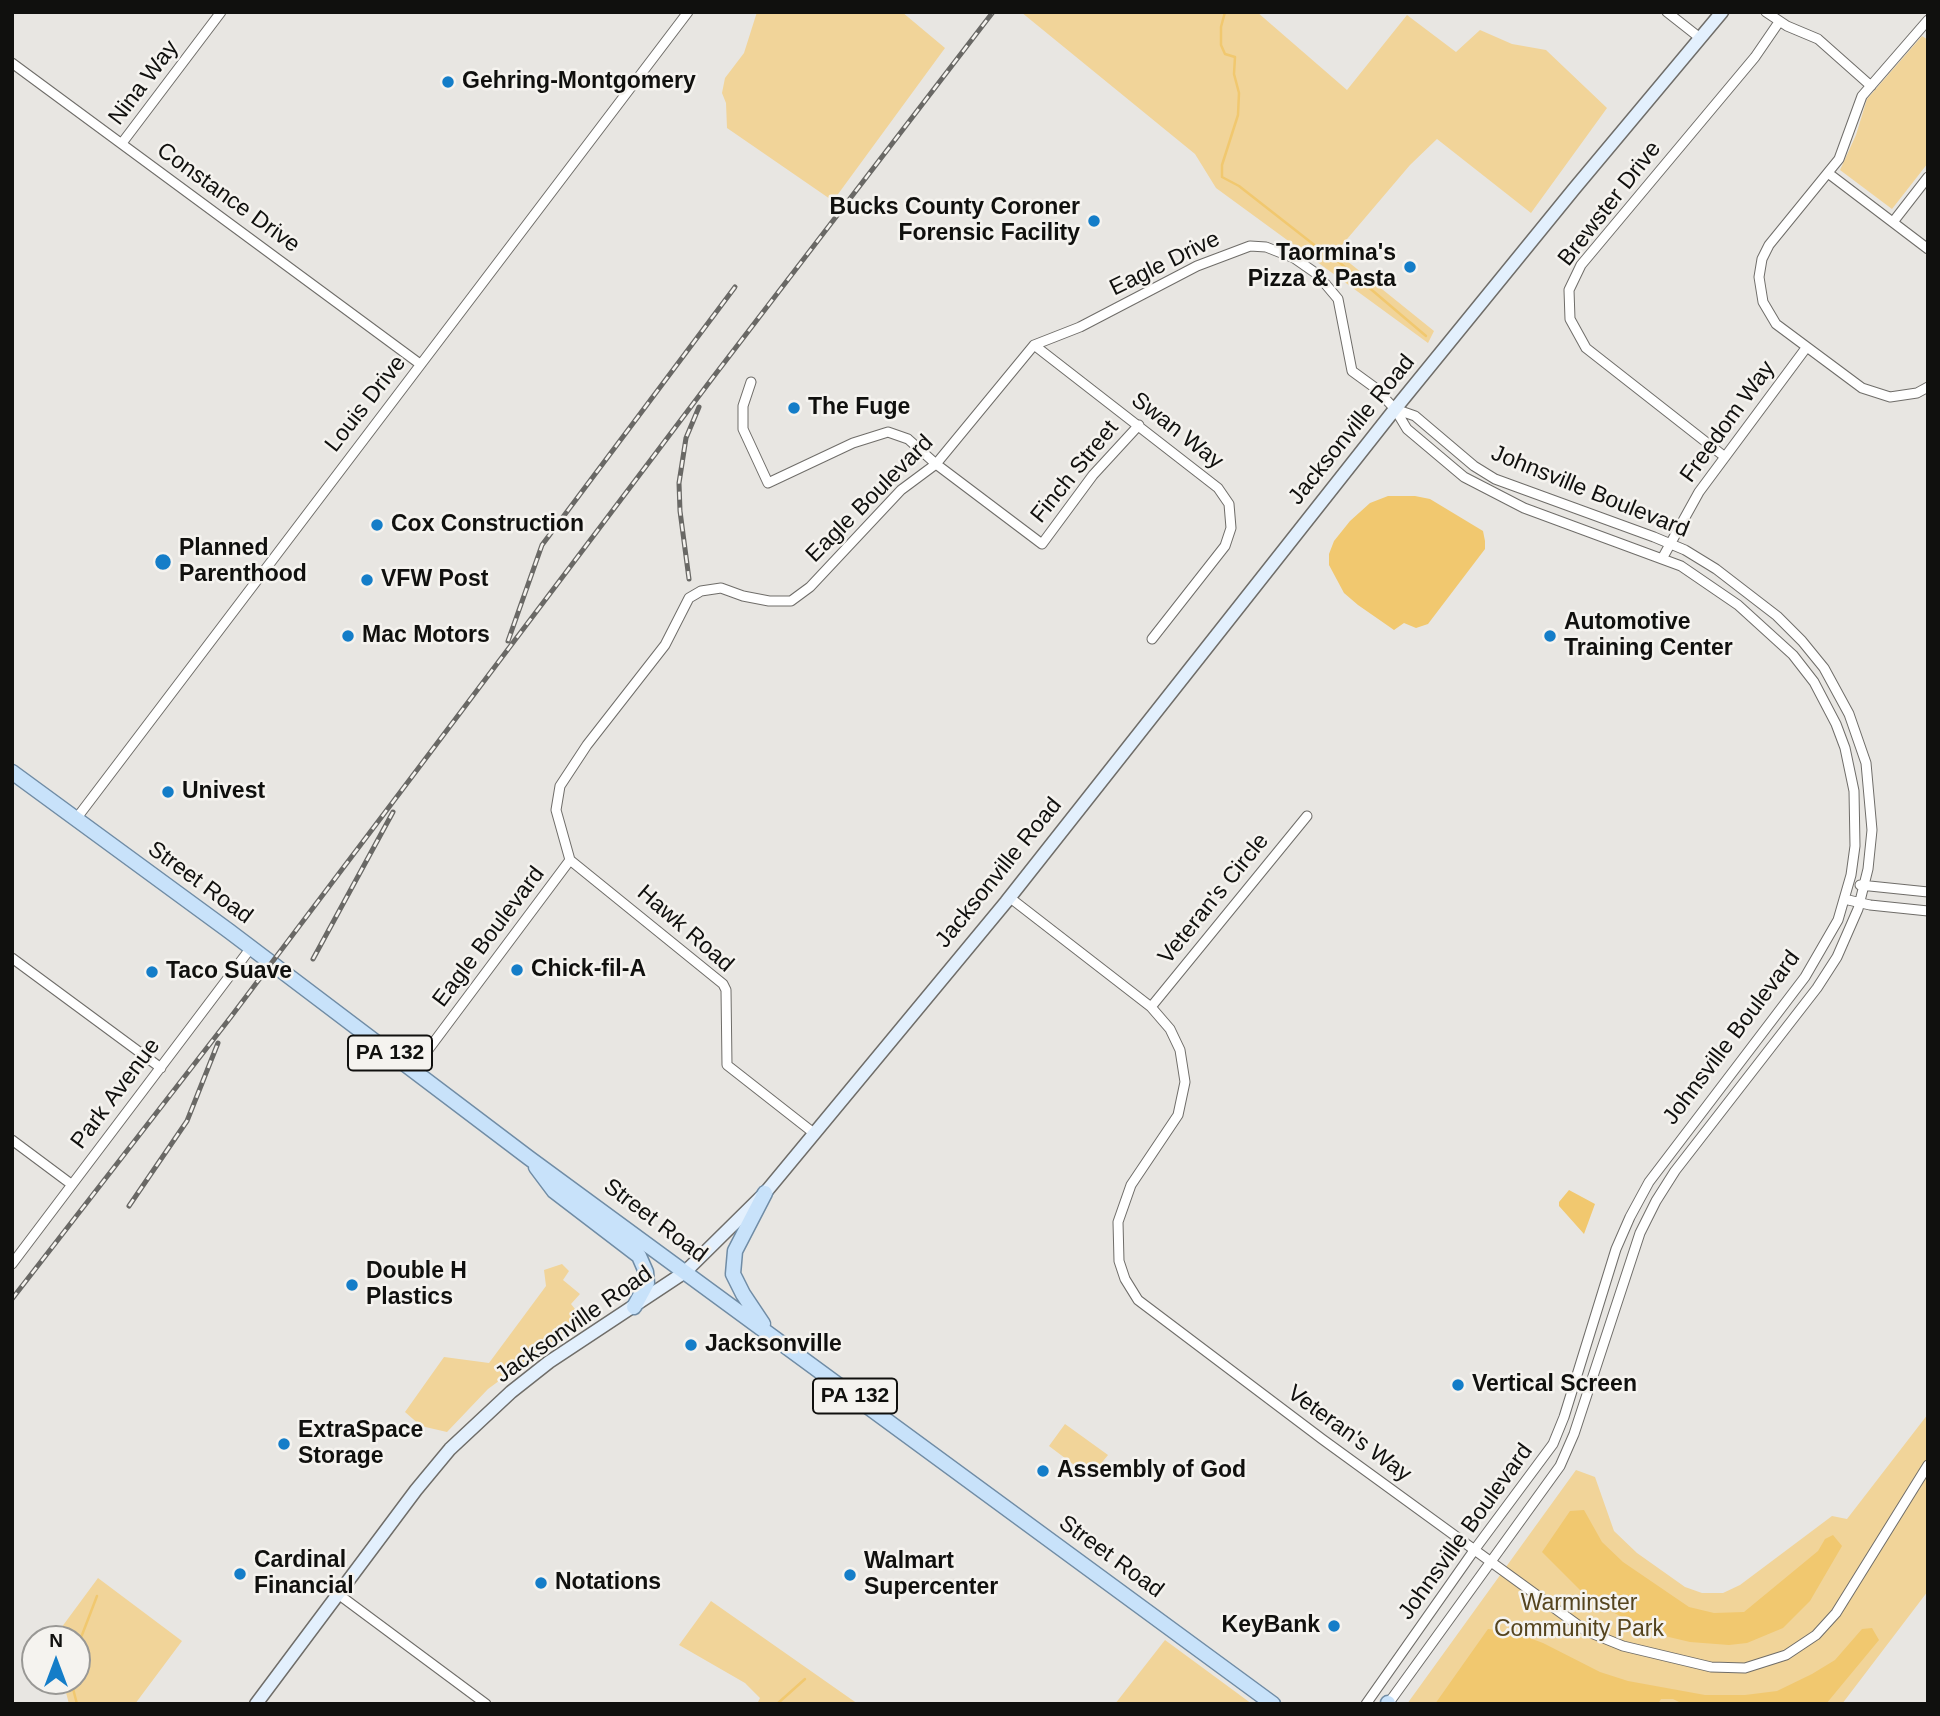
<!DOCTYPE html>
<style>
body{margin:0}
#map{position:relative;width:1940px;height:1716px;overflow:hidden;background:#e8e6e2;font-family:Arial,sans-serif}
canvas{display:block}
.frame{position:absolute;inset:0;border:14px solid #10100e;pointer-events:none}
.north{position:absolute;left:21px;top:1625px;width:70px;height:70px;box-sizing:border-box;background:#f5f3ef;border:2px solid #999895;border-radius:50%;rotate:0deg;font-size:19px;font-weight:700;line-height:28px;text-align:center;color:#10100e}
.north::after{content:'';display:block;margin:auto;width:24px;height:32px;background:#147dc8;clip-path:polygon(50% 0,100% 100%,50% 72%,0 100%)}
</style>
<div id="map">
<canvas width="1940" height="1716"></canvas>
<div class="frame"></div>
<div class="north">N</div>
</div>
<script>
const ctx = document.querySelector('canvas').getContext('2d');
ctx.lineJoin = 'round';
function paint(path, color) { ctx.fillStyle = color; ctx.fill(path, 'evenodd'); }
const poly = rows => new Path2D(rows.map(r => 'M' + r).join(''));
function strokePath(path, color, width, dash) { ctx.strokeStyle = color; ctx.lineWidth = width; ctx.lineCap = dash ? 'butt' : 'round'; ctx.setLineDash(dash || []); ctx.stroke(path); }
function write(font, color, halo, rows, align = 'center') {
  ctx.font = font + ' Arial,sans-serif'; ctx.lineWidth = 5; ctx.setLineDash([]); ctx.textBaseline = 'middle'; ctx.strokeStyle = halo; ctx.fillStyle = color; for (const [text, x, y, turn = 0] of rows) {
    ctx.save(); ctx.translate(x, y); ctx.rotate((+turn || 0) * Math.PI / 180); ctx.textAlign = isNaN(turn) ? turn : align; if (halo) ctx.strokeText(text, 0, 0); ctx.fillText(text, 0, 0); ctx.restore();
  }
}
paint(poly([
 [757,12,902,12,945,48,833,201,727,128,726,103,722,93,725,78,744,53],
 [1021,12,1257,12,1347,90,1407,15,1456,52,1480,30,1512,44,1546,50,1607,108,1531,213,1437,139,1410,165,1336,252,1434,331,1428,343,1216,188,1195,154],
 [1922,36,1928,40,1928,163,1892,209,1840,170,1856,135,1867,99],
 [562,1264,569,1271,563,1280,580,1294,571,1304,583,1319,488,1389,447,1432,421,1426,405,1412,444,1357,489,1363,546,1286,544,1270],
 [1928,1414,1928,1591,1842,1704,1407,1704,1576,1470,1595,1477,1614,1531,1637,1553,1685,1587,1702,1593,1723,1593,1740,1585,1832,1516,1847,1519],
 [1065,1424,1108,1455,1090,1477,1049,1446],
 [98,1578,182,1641,135,1704,69,1704,63,1681,77,1681,77,1639,53,1639],
 [711,1601,858,1704,757,1704,760,1698,745,1683,679,1645],
 [1165,1640,1252,1704,1115,1704]
]), '#f1d499');
paint(poly([
 [1388,496,1415,496,1430,499,1483,531,1485,541,1485,549,1428,624,1416,628,1404,623,1394,630,1358,605,1344,593,1329,565,1329,554,1334,541,1350,521,1370,503],
 [1569,1190,1595,1204,1584,1234,1559,1206,1559,1202],
 [1584,1510,1602,1542,1623,1562,1689,1607,1714,1613,1744,1612,1818,1551,1825,1539,1833,1535,1842,1546,1810,1601,1783,1628,1747,1643,1729,1645,1690,1642,1652,1633,1590,1600,1542,1552,1570,1511],
 [1872,1628,1879,1640,1826,1704,1683,1704,1673,1699,1661,1699,1658,1704,1435,1704,1488,1629,1516,1633,1543,1643,1600,1672,1628,1681,1705,1695,1745,1695,1777,1691,1812,1674,1835,1660,1862,1629]
]), '#f1c86f');
strokePath(poly([
 [1225,12,1221,27,1221,45,1225,54,1235,57,1234,74,1239,93,1238,115,1222,165,1222,177,1239,186,1322,251,1333,257,1426,336],
 [77,1648,97,1596],
 [71,1681,77,1704],
 [777,1704,805,1679]
]), '#f1c86f', 2.5);
const minor = poly([
 [1667,12,1700,38],
 [1766,12,1787,26,1818,39,1871,86],
 [1928,20,1862,96,1839,159,1769,245,1762,259,1759,277,1763,302,1776,324,1862,388,1890,397,1917,393,1928,387],
 [12,63,420,364],
 [122,143,221,12],
 [1828,173,1928,249],
 [1893,222,1928,177],
 [1034,345,1218,488,1229,504,1231,528,1225,546,1152,639],
 [751,382,743,406,743,429,768,483,853,443,888,432,908,439,936,464,1042,544,1093,475,1139,425],
 [1725,457,1586,348,1570,319,1569,290,1581,265,1755,57,1779,22],
 [1663,557,1699,492,1806,348],
 [76,819,688,12],
 [570,860,556,810,560,786,587,745,665,645,689,598,701,591,721,588,743,596,769,601,791,601,810,587,901,490,936,464,1034,345,1080,327,1197,266,1250,246,1266,247,1294,258,1317,274,1338,299,1352,371,1374,387,1395,409,1407,429,1464,477,1524,508,1681,566,1738,605,1793,655,1814,682,1836,724,1845,748,1854,791,1855,846,1851,875,1838,920,1805,977,1649,1182,1630,1217,1616,1249,1564,1417,1553,1444,1475,1549,1366,1704],
 [570,860,723,984,726,990,727,1065,815,1134],
 [1860,885,1928,892],
 [1009,897,1151,1007,1170,1029,1180,1050,1185,1082,1178,1115,1131,1185,1118,1222,1119,1261,1125,1279,1138,1300,1322,1439,1586,1631,1623,1646,1711,1667,1745,1668,1786,1655,1816,1635,1836,1613,1928,1465],
 [1844,899,1870,905,1928,911],
 [12,958,161,1068],
 [1151,1007,1307,816],
 [413,1070,570,860],
 [12,1140,71,1184],
 [12,1264,250,949],
 [338,1594,486,1704],
 [1388,1704,1560,1466,1574,1434,1640,1233,1656,1201,1675,1171,1817,988,1837,957,1858,909,1868,869,1872,830,1866,763,1849,714,1824,668,1802,641,1777,616,1716,569,1685,550,1654,537,1495,479,1474,466,1415,416,1395,409]
]);
const secondary = poly([
 [256,1704,416,1490,450,1449,511,1392,549,1362,685,1272,765,1193,1006,902,1395,409,1574,189,1722,12]
]);
const primary = poly([
 [12,772,229,931,529,1158,1273,1704],
 [536,1167,554,1191,639,1256,646,1272,647,1283,634,1307],
 [763,1324,743,1294,733,1274,735,1251,765,1193],
 [1388,1704,1388,1703]
]);
strokePath(minor, '#6f6d69', 11);
strokePath(secondary, '#6f6d69', 15);
strokePath(primary, '#708ca5', 17);
strokePath(minor, '#fff', 9);
strokePath(secondary, '#e3f0fd', 12);
strokePath(primary, '#c8e2fa', 14);
const rail = poly([
 [689,579,680,511,679,483,686,438,699,407],
 [508,641,542,545,735,287],
 [313,959,393,812],
 [129,1206,187,1121,218,1043],
 [12,1299,230,1018,714,376,993,12]
]);
strokePath(rail, '#696865', 5);
strokePath(rail, '#f5f3ef', 2.5, [8]);
for (const [x, y, r, color] of [
 [448,82,7,"#147dc8"],
 [1094,221,7,"#147dc8"],
 [1410,267,7,"#147dc8"],
 [794,408,7,"#147dc8"],
 [377,525,7,"#147dc8"],
 [163,562,9,"#147dc8"],
 [367,580,7,"#147dc8"],
 [348,636,7,"#147dc8"],
 [1550,636,7,"#147dc8"],
 [168,792,7,"#147dc8"],
 [517,970,7,"#147dc8"],
 [152,972,7,"#147dc8"],
 [352,1285,7,"#147dc8"],
 [691,1345,7,"#147dc8"],
 [1458,1385,7,"#147dc8"],
 [284,1444,7,"#147dc8"],
 [1043,1471,7,"#147dc8"],
 [240,1574,7,"#147dc8"],
 [850,1575,7,"#147dc8"],
 [541,1583,7,"#147dc8"],
 [1334,1626,7,"#147dc8"]
]) { const dot = new Path2D(); dot.arc(x, y, r, 0, 2 * Math.PI); ctx.fillStyle = color; ctx.fill(dot); strokePath(dot, '#f5f3ef', 2.5); }
for (const [x, y, w] of [
 [390,1053,84],
 [855,1396,84]
]) { const box = new Path2D(); box.roundRect(x - w / 2, y - 17.5, w, 35, 5); ctx.fillStyle = '#f5f3ef'; ctx.fill(box); strokePath(box, '#10100e', 2); }
write('bold 21px', '#10100e', null, [
 ["PA 132",390,1053],
 ["PA 132",855,1396]
]);
write('bold 23px', '#10100e', '#f5f3ef', [
 ["Gehring-Montgomery",462,82],
 ["Bucks County Coroner",1080,208,"right"],
 ["Forensic Facility",1080,234,"right"],
 ["Taormina's",1396,254,"right"],
 ["Pizza & Pasta",1396,280,"right"],
 ["The Fuge",808,408],
 ["Cox Construction",391,525],
 ["Planned",179,549],
 ["Parenthood",179,575],
 ["VFW Post",381,580],
 ["Automotive",1564,623],
 ["Training Center",1564,649],
 ["Mac Motors",362,636],
 ["Univest",182,792],
 ["Chick-fil-A",531,970],
 ["Taco Suave",166,972],
 ["Double H",366,1272],
 ["Plastics",366,1298],
 ["Jacksonville",705,1345],
 ["Vertical Screen",1472,1385],
 ["ExtraSpace",298,1431],
 ["Storage",298,1457],
 ["Assembly of God",1057,1471],
 ["Cardinal",254,1561],
 ["Financial",254,1587],
 ["Walmart",864,1562],
 ["Supercenter",864,1588],
 ["Notations",555,1583],
 ["KeyBank",1320,1626,"right"]
], 'left');
write('23px', '#10100e', '#f5f3ef', [
 ["Nina Way",144,83,-53],
 ["Constance Drive",228,198,36],
 ["Brewster Drive",1610,204,-52],
 ["Eagle Drive",1165,264,-26],
 ["Louis Drive",366,404,-52],
 ["Freedom Way",1728,422,-54],
 ["Jacksonville Road",1352,430,-51],
 ["Swan Way",1177,431,38],
 ["Finch Street",1075,472,-51],
 ["Johnsville Boulevard",1590,492,22],
 ["Eagle Boulevard",870,499,-45],
 ["Jacksonville Road",999,873,-51],
 ["Street Road",200,883,36],
 ["Veteran's Circle",1214,899,-51],
 ["Hawk Road",685,929,41],
 ["Eagle Boulevard",489,937,-53],
 ["Johnsville Boulevard",1732,1038,-53],
 ["Park Avenue",116,1094,-53],
 ["Street Road",655,1221,37],
 ["Jacksonville Road",574,1325,-35],
 ["Veteran's Way",1349,1434,36],
 ["Johnsville Boulevard",1466,1532,-54],
 ["Street Road",1111,1557,36]
]);
write('23px', '#55441e', '#f5f3ef', [
 ["Warminster",1579,1604],
 ["Community Park",1579,1630]
]);
</script>
